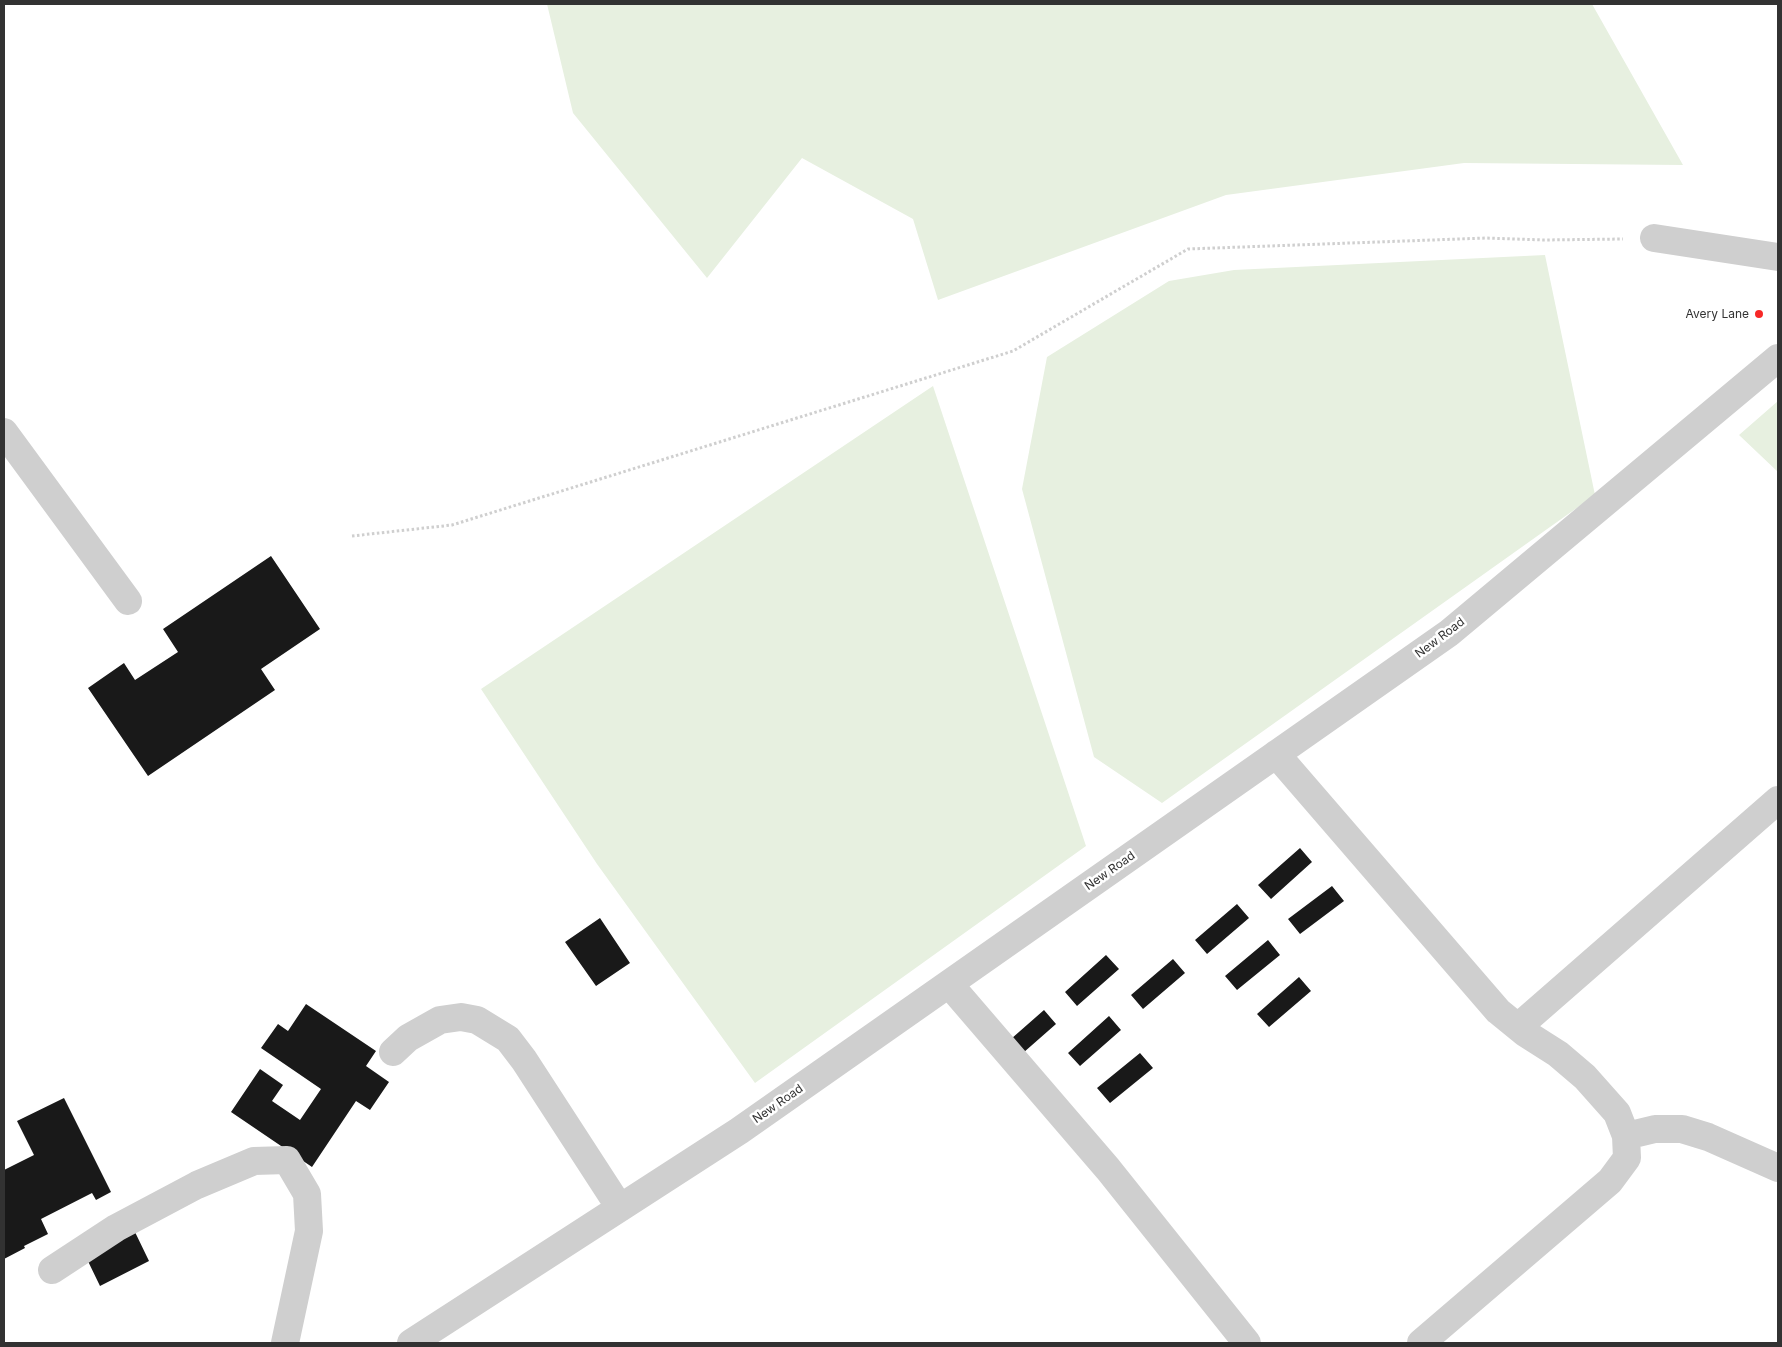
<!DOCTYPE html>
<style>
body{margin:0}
#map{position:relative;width:1782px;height:1347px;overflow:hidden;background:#fff;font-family:Inter,sans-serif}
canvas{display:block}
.frame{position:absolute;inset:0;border:5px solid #323232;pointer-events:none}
</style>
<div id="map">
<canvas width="1782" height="1347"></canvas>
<div class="frame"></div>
</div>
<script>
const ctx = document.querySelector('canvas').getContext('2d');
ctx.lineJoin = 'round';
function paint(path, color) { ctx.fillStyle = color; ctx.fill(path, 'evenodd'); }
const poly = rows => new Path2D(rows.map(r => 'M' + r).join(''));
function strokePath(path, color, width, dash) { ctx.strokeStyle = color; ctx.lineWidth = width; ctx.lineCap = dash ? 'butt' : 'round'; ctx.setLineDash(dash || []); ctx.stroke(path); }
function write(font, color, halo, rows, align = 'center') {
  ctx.font = font + ' Inter,sans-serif'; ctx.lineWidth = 5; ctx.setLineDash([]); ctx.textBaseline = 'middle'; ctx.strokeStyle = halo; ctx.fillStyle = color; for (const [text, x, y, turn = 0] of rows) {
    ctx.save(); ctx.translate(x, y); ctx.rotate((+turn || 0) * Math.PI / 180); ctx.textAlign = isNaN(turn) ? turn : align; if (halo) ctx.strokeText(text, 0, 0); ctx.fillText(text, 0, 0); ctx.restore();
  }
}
paint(poly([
 [547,4,1592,4,1683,165,1464,163,1226,195,938,300,913,219,802,158,707,278,573,113],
 [1545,255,1595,495,1162,803,1094,757,1022,489,1047,357,1169,281,1234,270],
 [933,386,1086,846,755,1083,597,864,481,689],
 [1778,401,1778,472,1739,435]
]), '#e7f0e0');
paint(poly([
 [271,556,320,629,261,669,275,690,148,776,88,688,124,663,135,680,178,652,163,629],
 [1300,848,1312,862,1271,899,1258,885],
 [1332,886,1344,901,1300,934,1288,919],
 [1237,904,1249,918,1207,954,1195,940],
 [600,918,630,963,596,986,565,942],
 [1268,940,1280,955,1237,990,1225,976],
 [1106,955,1119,969,1077,1006,1065,992],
 [1173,959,1185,973,1143,1009,1131,995],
 [1299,977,1311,991,1269,1027,1257,1014],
 [306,1004,376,1051,366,1066,389,1082,370,1110,356,1101,312,1167,231,1112,260,1069,283,1085,272,1101,300,1120,321,1089,261,1048,278,1024,288,1031],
 [1044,1010,1056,1024,1015,1060,1003,1046],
 [1109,1016,1121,1030,1080,1066,1068,1053],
 [1140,1053,1153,1068,1110,1103,1097,1088],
 [64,1098,111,1192,96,1200,92,1193,41,1219,48,1234,24,1246,25,1248,4,1259,4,1170,34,1155,17,1121],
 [134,1230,149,1261,100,1286,85,1255]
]), '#191919');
strokePath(poly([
 [352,536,452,525,1013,351,1188,249,1486,238,1544,240,1623,239]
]), '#cfcfcf', 3, [2.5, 2.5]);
strokePath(poly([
 [1654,238,1778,257],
 [4,432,128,601],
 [1276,754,1498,1011,1525,1033,1558,1054,1585,1077,1617,1113,1626,1136,1627,1158,1610,1181,1421,1343],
 [949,984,1108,1169,1247,1343],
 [1518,1027,1778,800],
 [393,1052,408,1038,440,1020,461,1017,477,1020,508,1039,524,1060,620,1208],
 [1626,1136,1655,1129,1682,1129,1708,1137,1778,1168],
 [52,1270,116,1228,197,1185,254,1161,287,1160,307,1194,309,1231,285,1343],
 [411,1343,739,1131,1449,633,1778,358]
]), '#cfcfcf', 28);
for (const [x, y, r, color] of [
 [1759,314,5,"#f72827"]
]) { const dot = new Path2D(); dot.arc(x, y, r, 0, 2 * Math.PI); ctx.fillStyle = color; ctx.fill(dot); strokePath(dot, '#fff', 2); }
write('12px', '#323232', '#fff', [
 ["Avery Lane",1749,314]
], 'right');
write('12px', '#323232', '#fff', [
 ["New Road",1440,638,-37],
 ["New Road",1110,871,-35],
 ["New Road",778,1104,-35]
]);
</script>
